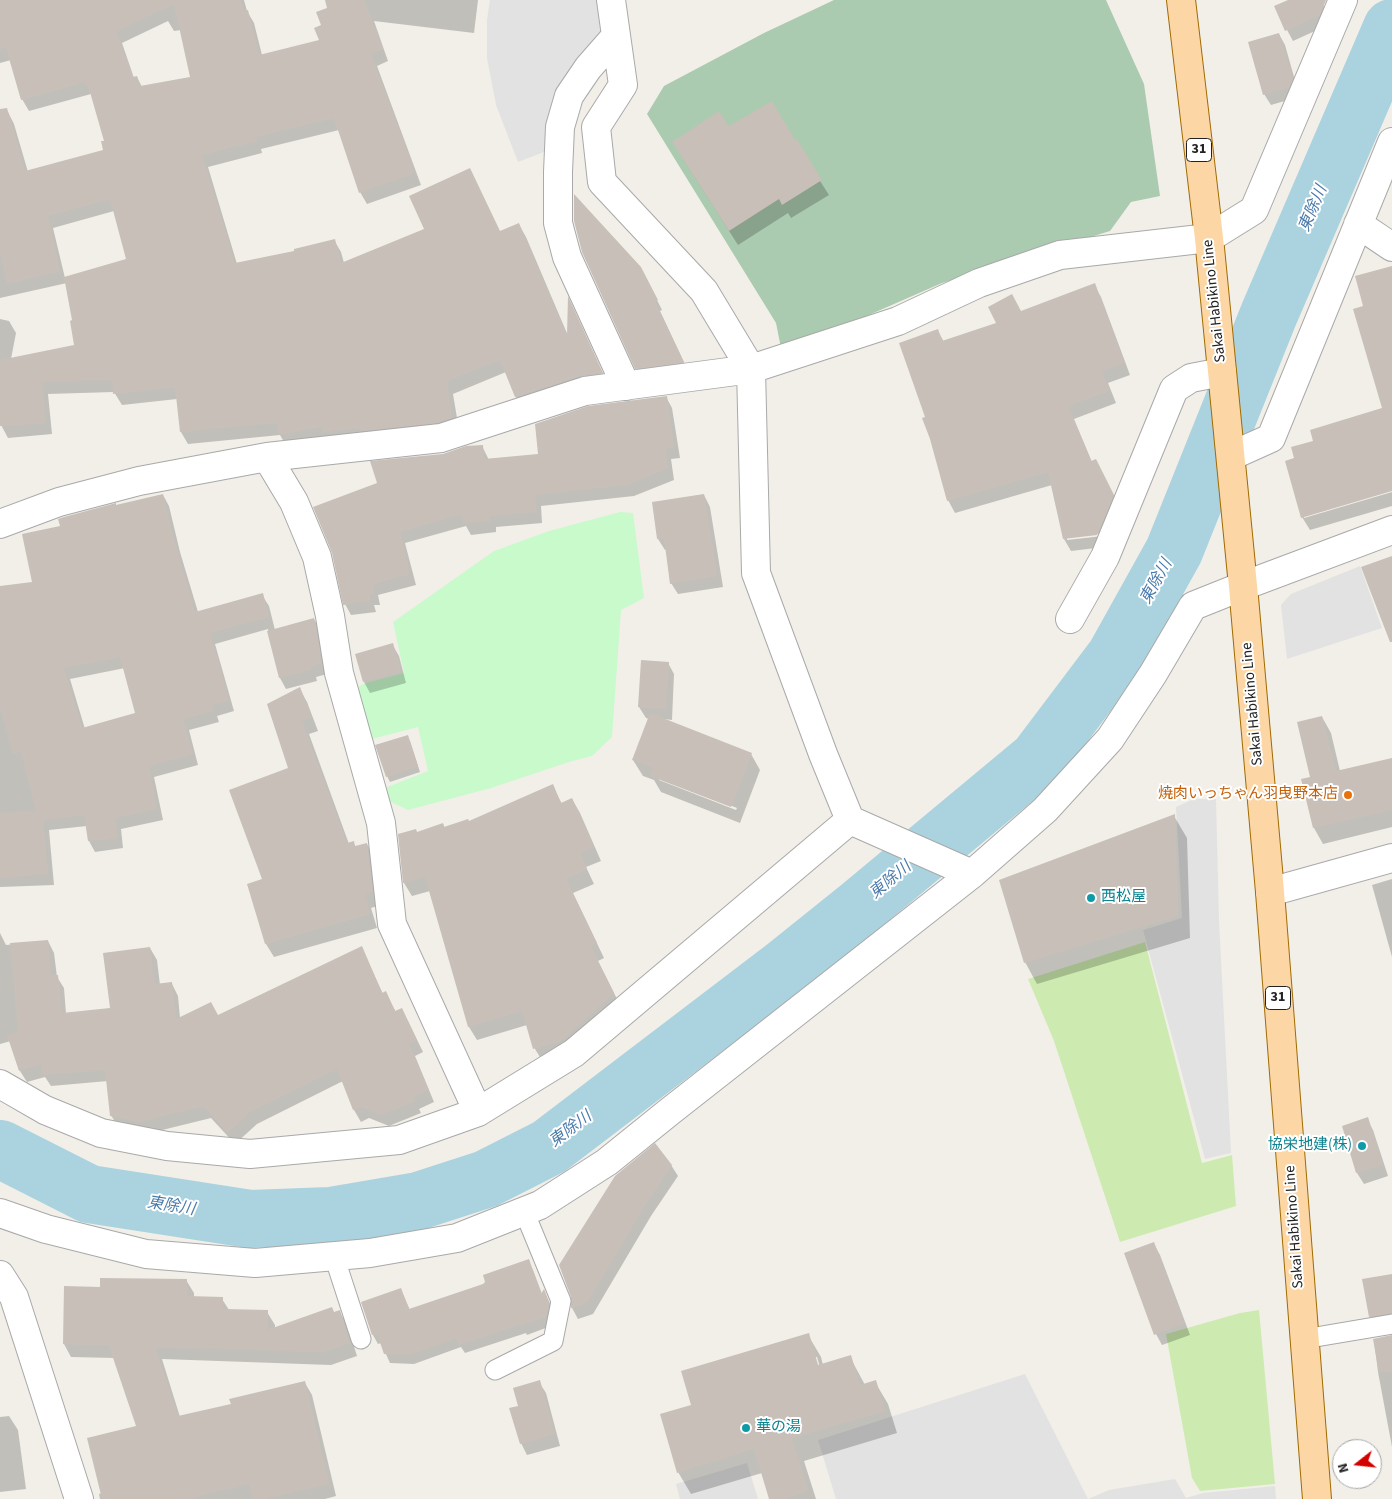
<!DOCTYPE html>
<meta charset="utf-8">
<style>
body{margin:0}
#map{position:relative;width:1392px;height:1499px;overflow:hidden;background:#f2efe9;font-family:"Source Sans 3",sans-serif}
canvas{display:block}
.north{position:absolute;left:1332px;top:1439px;width:50px;height:50px;box-sizing:border-box;background:#fff;border:1px solid #a7a7a7;border-radius:50%;rotate:254deg;font-size:14px;font-weight:700;line-height:20px;text-align:center;color:#222}
.north::after{content:'';display:block;margin:auto;width:18px;height:22px;background:#d40000;clip-path:polygon(50% 0,100% 100%,50% 72%,0 100%)}
</style>
<div id="map">
<canvas width="1392" height="1499"></canvas>
<div class="north">N</div>
</div>
<script>
const ctx = document.querySelector('canvas').getContext('2d');
ctx.lineJoin = 'round';
function paint(path, color) { ctx.fillStyle = color; ctx.fill(path, 'evenodd'); }
const poly = rows => new Path2D(rows.map(r => 'M' + r).join(''));
function strokePath(path, color, width, dash) { ctx.strokeStyle = color; ctx.lineWidth = width; ctx.lineCap = dash ? 'butt' : 'round'; ctx.setLineDash(dash || []); ctx.stroke(path); }
function write(font, color, halo, rows, align = 'center') {
  ctx.font = font + ' "Source Sans 3","Noto Sans JP",sans-serif'; ctx.lineWidth = 4; ctx.setLineDash([]); ctx.textBaseline = 'middle'; ctx.strokeStyle = halo; ctx.fillStyle = color; for (const [text, x, y, turn = 0] of rows) {
    ctx.save(); ctx.translate(x, y); ctx.rotate((+turn || 0) * Math.PI / 180); ctx.textAlign = isNaN(turn) ? turn : align; if (halo) ctx.strokeText(text, 0, 0); ctx.fillText(text, 0, 0); ctx.restore();
  }
}
paint(poly([
 [1145,942,1202,1163,1232,1155,1236,1206,1120,1242,1054,1041,1028,979],
 [1259,1310,1275,1484,1200,1491,1192,1478,1166,1334,1240,1313]
]), '#cdebb0');
paint(poly([
 [834,0,1106,0,1144,84,1160,196,1131,202,1110,231,942,283,782,353,776,323,647,114,664,86,764,33]
]), '#aacbaf');
paint(poly([
 [620,512,633,513,644,598,621,610,612,737,592,756,569,762,491,788,408,810,385,799,382,789,428,771,418,727,368,740,358,687,363,684,404,673,393,622,494,551,549,531]
]), '#c8facc');
paint(poly([
 [490,0,599,0,605,34,549,150,518,162,496,105,487,58,487,20],
 [1360,566,1382,628,1287,659,1281,605,1291,594],
 [1194,799,1216,799,1219,921,1231,1153,1205,1159,1143,930,1182,918,1176,807],
 [1025,1374,1088,1499,1109,1490,1175,1479,1186,1498,1203,1493,1275,1486,1276,1499,836,1499,818,1440],
 [747,1463,758,1499,680,1499,676,1484]
]), '#e2e2e2');
paint(poly([
 [0,0,244,0,247,11,254,23,262,55,320,41,322,26,329,9,326,0,478,0,474,33,374,21,388,61,377,66,421,185,367,204,360,192,339,130,261,149,262,153,208,167,237,264,295,252,334,240,341,252,344,263,500,232,519,225,526,237,569,338,574,310,608,385,523,409,516,397,506,372,453,394,459,430,287,447,280,435,188,444,181,432,177,399,122,405,114,392,48,394,52,434,8,438,0,423,0,319,9,321,16,333,11,359,75,346,74,321,67,283,0,298,0,115,8,112,14,124,28,172,105,150,105,142,91,94,29,111,22,99,11,60,0,63],
 [168,21,174,31,181,30,192,78,142,87,137,77,134,78,122,43],
 [114,211,128,260,65,278,53,228],
 [1291,0,1321,0,1329,19,1326,26,1293,41,1287,30],
 [1279,34,1285,45,1298,91,1295,98,1271,105,1264,94],
 [729,128,795,142,829,195,791,218,788,213,738,245,682,157],
 [1392,267,1392,489,1304,516,1304,518,1392,492,1392,506,1310,530,1302,517,1296,459,1315,442,1383,409,1365,306],
 [646,278,662,310,660,311,688,371,642,377,636,368],
 [1094,285,1101,297,1130,375,1108,383,1116,403,1074,419,1092,462,1102,472,1120,508,1104,547,1071,551,1064,539,1052,485,955,513,948,500,926,418,938,331,944,342,998,323,1021,312],
 [1103,533,1103,536,1067,540,1067,537],
 [666,397,672,408,680,458,671,459,674,480,634,496,541,506,542,523,496,527,496,532,471,535,466,526,405,543,416,585,378,595,380,605,374,605,376,612,351,615,345,604,378,484,443,455,482,446,489,460,539,455],
 [163,495,169,506,180,552,198,612,262,595,269,606,275,630,314,619,320,630,327,674,316,677,317,681,286,689,280,678,268,629,215,644,234,711,217,716,219,722,189,730,198,765,154,777,163,820,121,829,123,848,95,852,89,841,87,826,49,830,54,885,0,887,0,587,33,583,61,527,116,506],
 [125,668,136,714,85,729,70,679],
 [704,495,710,507,723,587,678,594,671,583,667,549,665,550,658,539],
 [392,644,399,656,406,683,370,693,364,682],
 [642,661,668,663,674,674,672,720,664,719,751,754,760,770,740,823,661,792,654,780,643,776,633,760,649,719,646,718,639,707],
 [659,778,737,808,736,810,659,780],
 [299,688,307,702,318,731,309,734,349,844,353,843,356,847,367,844,375,858,380,905,371,908,377,928,274,957,266,944,264,880,289,769],
 [1322,717,1331,733,1340,771,1392,763,1392,827,1323,844,1314,828,1303,780,1312,778],
 [410,741,420,772,390,782,387,776],
 [552,785,562,804,572,799,580,813,601,861,586,867,594,884,573,893,604,958,598,961,621,1007,543,1062,535,1049,527,1025,477,1040,469,1027,430,891,412,896,404,883,399,835,417,833,443,824,445,828,469,822],
 [1174,816,1187,838,1190,938,1037,984,1025,962],
 [1392,879,1392,957,1372,885],
 [0,933,6,945,48,941,54,953,57,977,64,988,66,1014,111,1010,150,948,157,960,160,985,172,984,178,996,180,1018,218,1017,362,948,383,994,385,992,396,1012,408,1021,423,1052,415,1056,434,1102,419,1109,421,1113,389,1126,369,1118,361,1122,354,1110,343,1081,257,1124,235,1144,211,1118,146,1134,118,1127,111,1115,108,1081,51,1086,45,1077,27,1082,20,1071,11,1041,0,1044],
 [1367,1119,1373,1130,1388,1176,1364,1184,1357,1173,1343,1127],
 [671,1165,678,1176,651,1216,593,1314,578,1319,572,1308,573,1296],
 [1154,1244,1160,1255,1190,1335,1162,1345,1156,1334],
 [528,1261,533,1270,542,1294,544,1291,554,1312,551,1326,527,1335,526,1333,465,1353,461,1347,414,1364,390,1363,381,1343,378,1344,373,1335,362,1303,401,1290,410,1310,484,1285],
 [1392,1275,1392,1325,1376,1327,1370,1316],
 [186,1280,194,1293,194,1298,222,1299,229,1310,267,1312,275,1325,275,1328,339,1311,347,1324,357,1356,331,1365,162,1359,180,1417,232,1405,305,1383,312,1395,336,1496,325,1499,100,1499,99,1494,102,1493,138,1427,115,1358,71,1357,64,1344,101,1288],
 [808,1335,821,1357,823,1365,850,1357,865,1385,875,1382,888,1404,897,1433,804,1461,816,1499,770,1499,762,1473,691,1494,678,1472,693,1406],
 [814,1357,817,1357,821,1371],
 [1392,1336,1392,1447,1378,1372,1374,1340],
 [539,1382,546,1393,560,1446,527,1455,521,1443,520,1407],
 [9,1416,18,1430,26,1489,0,1492,0,1417]
]), '#0003');
strokePath(poly([
 [0,1149,89,1194,250,1219,330,1216,418,1201,486,1179,549,1147,784,968,860,907,1038,759,1115,657,1174,551,1269,314,1392,28]
]), '#aad3df', 58);
paint(poly([
 [0,0,241,0,244,11,248,10,259,55,319,40,314,28,321,25,316,12,327,8,325,0,364,0,383,49,371,54,415,173,359,193,334,118,255,137,257,141,202,155,235,263,294,251,294,249,335,239,341,263,424,229,409,196,470,168,500,231,519,223,567,336,568,296,603,373,580,376,515,397,500,360,447,381,452,418,438,423,361,431,360,428,323,432,322,427,279,435,277,423,180,432,175,387,113,394,112,380,42,382,46,423,0,426,0,360,74,345,70,321,72,320,64,277,126,259,110,199,48,216,60,271,7,284,0,252,0,109,7,108,25,171,103,150,101,141,104,141,88,85,86,85,84,82,21,100,6,48,0,49],
 [174,4,190,77,140,86,137,76,133,77,116,31],
 [1288,0,1326,0,1320,15,1285,31,1274,6],
 [1279,33,1293,79,1289,87,1263,95,1248,42],
 [772,101,795,140,797,139,822,180,782,205,779,199,729,231,672,142,719,111,729,126],
 [574,194,641,267,658,300,655,301,684,362,635,369,582,252,574,221],
 [1392,266,1392,491,1301,518,1285,461,1294,458,1291,447,1313,441,1310,430,1382,408,1353,309,1363,306,1355,276],
 [1095,283,1124,363,1102,371,1110,391,1068,406,1091,461,1096,459,1114,495,1097,535,1063,539,1048,472,947,501,930,439,922,418,925,417,899,343,938,329,942,341,996,323,988,307,1012,294,1021,311],
 [667,396,674,447,666,448,668,468,628,485,535,495,537,512,490,516,490,521,463,524,462,514,400,532,410,574,373,584,374,594,369,594,370,601,343,605,332,553,313,507,377,483,370,461,443,454,466,446,483,445,484,459,538,454,535,424,588,406],
 [163,494,174,540,195,612,263,593,269,617,210,633,229,700,212,705,214,711,183,719,193,754,149,766,157,809,115,818,117,838,88,841,84,815,43,820,48,874,0,878,0,813,36,811,21,752,13,754,0,708,0,586,32,582,22,534,60,526,58,519,64,517,116,503,116,505],
 [120,657,135,713,82,728,64,668],
 [704,494,717,576,670,584,664,538,657,539,652,502],
 [1392,556,1392,642,1390,642,1361,567],
 [314,618,322,663,311,666,311,670,279,678,267,631],
 [393,643,401,672,363,682,355,654],
 [641,660,669,662,666,709,638,707],
 [300,687,312,717,302,721,347,843,354,841,355,846,367,843,373,892,365,894,370,914,265,944,247,884,262,879,229,790,288,768,267,704],
 [650,713,752,753,731,807,650,776,653,767,632,760],
 [1322,716,1336,771,1392,758,1392,810,1313,828,1301,779,1310,777,1297,722],
 [408,735,418,766,386,777,375,745],
 [553,784,561,803,572,798,594,847,580,853,587,869,566,879,597,943,591,947,614,993,561,1041,533,1049,522,1011,468,1027,425,877,403,883,398,834,416,829,417,832,443,823,444,827,468,819,469,821],
 [1175,814,1178,916,1024,963,999,880],
 [48,940,51,976,58,975,62,1013,110,1008,103,953,150,947,155,984,172,982,176,1019,211,1002,218,1015,362,946,382,993,386,991,395,1011,402,1008,417,1040,409,1044,429,1090,413,1097,415,1101,381,1115,362,1107,353,1110,337,1069,250,1112,228,1133,203,1106,139,1122,110,1116,105,1070,42,1075,41,1064,19,1071,7,1035,18,1032,10,943],
 [1368,1117,1383,1165,1356,1173,1342,1126],
 [655,1143,672,1165,645,1205,587,1303,571,1308,571,1297,559,1265,615,1176],
 [1154,1242,1184,1323,1154,1335,1124,1253],
 [529,1259,541,1294,544,1289,549,1302,546,1317,520,1326,521,1324,459,1345,456,1338,409,1355,384,1354,377,1334,372,1335,361,1302,401,1288,409,1309,483,1284,485,1282,483,1275],
 [1392,1274,1392,1313,1369,1317,1362,1279],
 [100,1278,187,1279,187,1296,223,1297,223,1309,268,1310,267,1330,332,1307,334,1312,340,1310,350,1343,323,1352,155,1347,178,1416,231,1404,229,1399,305,1381,329,1484,263,1499,253,1499,249,1484,187,1499,102,1499,87,1438,136,1426,109,1346,63,1344,64,1286,100,1287],
 [809,1333,818,1365,851,1355,860,1385,876,1380,885,1411,792,1438,808,1491,783,1499,769,1499,754,1449,677,1473,660,1414,691,1405,681,1371],
 [1392,1335,1392,1372,1379,1373,1373,1339],
 [540,1380,555,1434,520,1444,509,1408,518,1406,513,1388]
]), '#c7bfb8');
const lane = poly([
 [334,1256,361,1339],
 [1304,1339,1392,1324],
 [495,1370,553,1341,561,1301,524,1211]
]);
const street = poly([
 [611,0,623,85,596,127,602,182,704,291,751,369,756,573,823,754,850,820,972,874],
 [616,36,588,68,569,96,560,127,558,172,558,223,567,257,626,386],
 [1358,224,1392,247],
 [1231,456,1271,438,1392,142],
 [267,457,294,502,317,557,330,616,339,673,381,823,392,924,478,1112],
 [0,524,59,502,139,481,267,457,441,438,585,391,751,369,898,321,979,283,1060,255,1209,238,1254,210,1343,0],
 [1070,619,1105,557,1174,389,1191,378,1222,372],
 [1270,892,1392,858],
 [0,1084,45,1110,101,1133,167,1146,250,1154,399,1140,478,1112,574,1053,850,820],
 [0,1213,46,1229,146,1254,255,1263,370,1253,457,1238,540,1205,607,1162,669,1112,972,874,1045,810,1110,739,1153,674,1193,606,1243,586,1392,530],
 [0,1275,14,1297,79,1499]
]);
const primary = poly([
 [1181,0,1209,238,1243,586,1270,892,1317,1499]
]);
strokePath(lane, '#a9a9a9', 21);
strokePath(street, '#a9a9a9', 30);
strokePath(primary, '#a06b00', 30);
strokePath(lane, '#fff', 19);
strokePath(street, '#fff', 28);
strokePath(primary, '#fcd6a4', 28);
for (const [x, y, r, color] of [
 [1348,795,5,"#e8710a"],
 [1091,898,5,"#0f9aa8"],
 [1362,1146,5,"#0f9aa8"],
 [746,1428,5,"#0f9aa8"]
]) { const dot = new Path2D(); dot.arc(x, y, r, 0, 2 * Math.PI); ctx.fillStyle = color; ctx.fill(dot); strokePath(dot, '#fff', 2); }
for (const [x, y, w] of [
 [1199,150,25],
 [1278,998,25]
]) { const box = new Path2D(); box.roundRect(x - w / 2, y - 11.5, w, 23, 4); ctx.fillStyle = '#fff'; ctx.fill(box); strokePath(box, '#222', 1); }
write('bold 14px', '#222', null, [
 ["31",1199,150],
 ["31",1278,998]
]);
write('15px', '#222', '#fff', [
 ["Sakai Habikino Line",1215,301,-96],
 ["Sakai Habikino Line",1253,704,-95],
 ["Sakai Habikino Line",1295,1227,-94]
]);
write('15px', '#c56008', '#fff', [
 ["焼肉いっちゃん羽曳野本店",1338,795]
], 'right');
write('15px', '#0d838f', '#fff', [
 ["西松屋",1101,898],
 ["協栄地建(株)",1352,1146,"right"],
 ["華の湯",756,1428]
], 'left');
write('italic 16px', '#4a7aab', '#fff', [
 ["東除川",1314,209,-67],
 ["東除川",1157,582,-61],
 ["東除川",891,881,-40],
 ["東除川",571,1130,-37],
 ["東除川",171,1207,9]
]);
</script>
